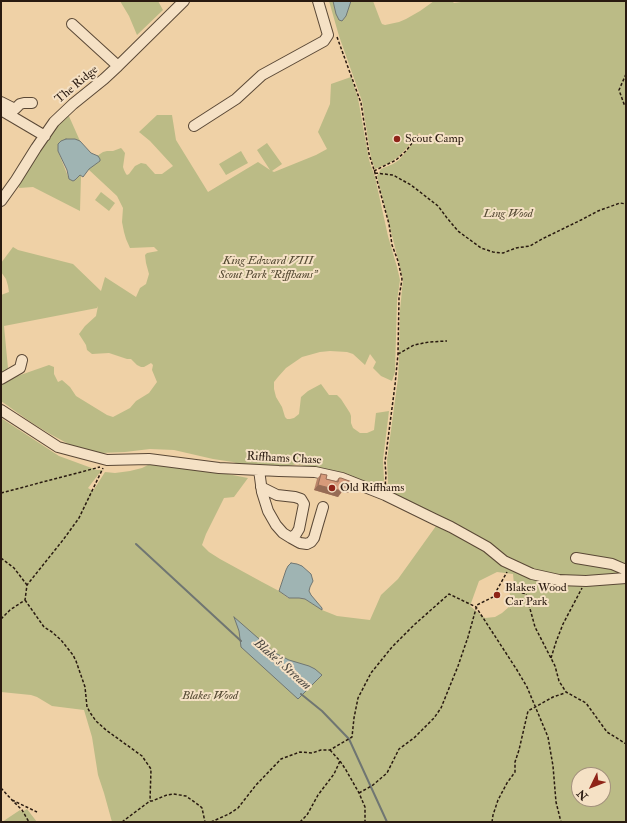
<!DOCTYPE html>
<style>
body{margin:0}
#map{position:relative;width:627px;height:823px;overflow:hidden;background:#efd1a6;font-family:"IM FELL Double Pica",serif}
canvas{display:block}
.frame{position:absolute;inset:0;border:2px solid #291a10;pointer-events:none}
.north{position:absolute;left:571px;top:767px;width:40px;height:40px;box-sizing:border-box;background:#f5e1c5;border:1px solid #a3917d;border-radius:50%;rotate:227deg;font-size:11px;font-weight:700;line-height:16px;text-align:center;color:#291a10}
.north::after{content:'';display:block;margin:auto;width:14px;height:18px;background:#8f2418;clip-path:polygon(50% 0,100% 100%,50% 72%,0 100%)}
</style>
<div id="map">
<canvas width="627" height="823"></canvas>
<div class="frame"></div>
<div class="north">N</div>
</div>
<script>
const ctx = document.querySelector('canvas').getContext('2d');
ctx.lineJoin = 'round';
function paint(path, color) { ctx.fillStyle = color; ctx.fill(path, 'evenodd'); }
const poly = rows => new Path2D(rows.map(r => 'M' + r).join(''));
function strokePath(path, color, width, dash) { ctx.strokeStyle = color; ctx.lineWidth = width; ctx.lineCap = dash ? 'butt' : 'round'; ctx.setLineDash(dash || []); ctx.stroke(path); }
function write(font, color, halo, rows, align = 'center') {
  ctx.font = font + ' "IM FELL Double Pica",serif'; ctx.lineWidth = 4; ctx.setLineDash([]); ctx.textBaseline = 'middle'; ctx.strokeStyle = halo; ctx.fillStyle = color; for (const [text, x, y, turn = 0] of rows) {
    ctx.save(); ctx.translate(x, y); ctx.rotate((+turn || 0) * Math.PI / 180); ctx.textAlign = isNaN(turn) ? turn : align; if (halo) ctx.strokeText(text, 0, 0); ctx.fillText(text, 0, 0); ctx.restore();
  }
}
paint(poly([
 [120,1,158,1,163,10,137,35,129,16],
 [329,1,373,1,381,22,382,24,385,25,399,22,406,19,420,11,434,1,452,1,454,3,468,1,626,1,626,822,112,822,104,793,98,775,92,737,84,710,52,706,37,697,31,695,1,692,1,418,59,456,97,470,104,470,101,471,88,488,93,491,105,472,115,473,130,471,142,468,154,462,161,461,248,478,234,497,224,498,206,534,202,545,209,552,220,559,262,582,279,591,288,598,299,598,305,599,322,610,337,616,370,620,381,595,398,579,436,526,440,518,423,508,380,489,313,468,297,464,280,468,245,466,233,462,213,459,174,450,150,449,125,452,101,453,74,447,50,434,32,423,1,401,1,295,9,292,8,286,6,279,1,272,1,263,13,247,18,250,73,264,101,291,105,277,136,297,140,288,146,284,149,274,146,263,145,255,147,253,158,251,154,247,130,248,126,239,124,232,122,222,123,208,117,196,88,169,100,161,100,159,97,156,103,152,107,151,113,151,121,148,122,149,125,153,123,167,124,170,126,174,127,175,129,174,135,166,141,163,146,164,155,174,162,174,173,166,150,141,139,132,157,115,172,115,176,140,208,192,258,162,270,170,257,150,267,143,282,164,272,171,274,172,316,155,327,149,318,132,330,104,331,84,351,77,358,98,369,160,375,177,388,236,397,267,400,280,397,301,395,372,392,381,381,376,373,368,376,362,370,354,365,365,353,354,347,352,330,351,320,352,302,357,286,368,278,377,274,382,274,389,276,397,282,407,285,417,287,419,290,419,294,418,299,414,301,397,308,391,321,384,329,395,337,395,341,399,350,413,351,416,351,423,353,428,360,433,367,433,374,430,376,413,389,411,383,460,384,480,381,487,386,483,388,484,387,460,398,378,399,357,400,310,403,279,377,176,381,169,393,164,399,160,421,134,419,133,405,150,398,157,389,163,375,169,371,158,362,101,339,36],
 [98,306,96,316,85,326,79,334,86,345,87,350,92,354,109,353,127,359,131,359,137,365,141,367,144,367,151,363,153,365,152,370,157,382,149,393,136,401,130,408,113,417,107,415,76,396,70,387,62,380,58,382,54,374,54,367,49,365,9,379,4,326,97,308],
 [497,572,513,574,514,584,508,589,511,597,510,606,502,613,495,617,485,618,470,606,479,581],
 [579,775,603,775,603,799,579,799],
 [68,114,80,141,61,141,58,144,58,151,69,179,73,181,75,180,80,175,81,176,80,211,33,187,19,188,20,174,45,137],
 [241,151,248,163,226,175,219,164],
 [101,192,115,203,109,211,95,200],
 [27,809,37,822,2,822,20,810,22,812]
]), '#bbbb86');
const water = poly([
 [333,1,351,1,346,16,342,21,339,20,336,14,333,1],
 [66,139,75,139,80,141,91,153,98,156,100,159,100,161,89,169,83,177,80,175,75,180,73,181,69,179,67,170,58,151,58,144,61,141,66,139],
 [291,563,297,564,302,566,311,574,313,581,310,587,309,591,311,595,322,608,322,610,305,599,299,598,289,598,279,591,286,570,288,566,291,563],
 [234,617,258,638,261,640,266,640,266,643,268,647,275,653,289,660,309,666,315,669,322,675,298,699,241,647,239,631,234,617]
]);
paint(water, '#9fb4b3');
strokePath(water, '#707672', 1);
strokePath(poly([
 [136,544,241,641],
 [301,694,322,711,349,739,387,822]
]), '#707672', 2);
const minor = poly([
 [72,24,118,66],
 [1,102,15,109,20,104,24,103,32,103],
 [1,110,45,136],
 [194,126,236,99,262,75,324,41,328,35,318,1],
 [1,201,16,180,36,148,54,122,73,104,104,79,118,66,184,1],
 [1,379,20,368,22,360],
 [1,410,58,447,107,460,149,459,219,468,279,471,315,472,342,478,385,495,434,519,451,527,487,547,504,561,532,574,559,580,586,581,626,578],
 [259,470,262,492,268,511,276,525,283,533,291,538,300,543,307,544,311,542,314,538,318,524,323,507],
 [261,487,277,495,295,497,301,499,304,504,299,529,296,534,291,538],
 [576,558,612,564,626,570]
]);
strokePath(minor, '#5a4836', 12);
strokePath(poly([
 [337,37,361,103,369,154,375,173,389,224,392,245,398,261,402,279,399,298,398,354,395,385,385,462,386,475,385,487],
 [626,74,619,90,624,104,626,107],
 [374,171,396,160,406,151,419,134],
 [375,173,393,175,411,185,438,206,447,218,458,231,481,248,493,252,503,253,516,248,530,246,542,239,581,220,598,211,620,203,626,204],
 [398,354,414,345,429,342,447,341],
 [1,493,100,467],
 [1,558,14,568,27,585],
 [511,583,519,592,526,594,535,627,555,666,559,681,566,692,586,703,607,732,620,740,626,744],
 [25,600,44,627,52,632,61,640,73,655,76,661,85,687,87,707,91,714,96,721,106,730,142,756,151,769,150,801],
 [1,619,10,610,25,600,27,585,63,540,79,518,103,468],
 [551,658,556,642,563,624,582,588],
 [330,750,340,761,346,770,359,793,365,807,365,822],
 [1,788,11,799,22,810,29,822],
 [359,793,373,785,387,773,399,749,414,738,434,718,441,708,458,666,468,637,477,605,493,597,507,572],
 [12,800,37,812],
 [122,822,150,801,152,801,167,795,173,794,186,796,200,806,202,808,205,822],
 [211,822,229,814,238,808,256,785,281,759,300,752,312,753,321,750,330,750,352,737,354,718,358,698,371,673,392,647,414,625,449,594,476,607,517,670,527,687,548,737,553,766,556,802,561,822],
 [300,822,307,815,318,795,334,774,340,761],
 [492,822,493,815,498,800,507,783,515,772,515,762,519,750,528,711,553,697,565,693]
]), '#291a10', 1.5, [3, 2]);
strokePath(minor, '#f5e1c5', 10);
paint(poly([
 [321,474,326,479,336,481,339,478,352,482,348,493,346,493,342,492,338,497,314,490,317,479]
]), '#b98469');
paint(poly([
 [318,485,342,491,338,497,314,490],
 [352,487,348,493,346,493,349,488]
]), '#966c55');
const building = poly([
 [321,474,327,475,326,479,338,482,339,478,341,478,352,482,353,485,352,487,349,488,344,486,342,491,318,485,321,474]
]);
paint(building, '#d79a7a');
strokePath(building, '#966c55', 1);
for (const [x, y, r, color] of [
 [397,139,4,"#8f2418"],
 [332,488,4,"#8f2418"],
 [497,595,4,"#8f2418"]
]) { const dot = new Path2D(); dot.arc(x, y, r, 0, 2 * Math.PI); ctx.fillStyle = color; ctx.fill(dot); strokePath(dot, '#f5e1c5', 1.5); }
write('12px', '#291a10', '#f5e1c5', [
 ["The Ridge",77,85,-40],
 ["Riffhams Chase",284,459,3]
]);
write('12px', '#291a10', '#f5e1c5', [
 ["Scout Camp",405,139],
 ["Old Riffhams",340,488],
 ["Blakes Wood",505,588],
 ["Car Park",505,602]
], 'left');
write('italic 12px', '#554a33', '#f5e1c5', [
 ["Ling Wood",508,214],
 ["King Edward VIII",268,261],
 ["Scout Park \"Riffhams\"",268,275],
 ["Blakes Wood",210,696]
]);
write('italic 13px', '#4c4841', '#f5e1c5', [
 ["Blake's Stream",282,665,41]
]);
</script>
